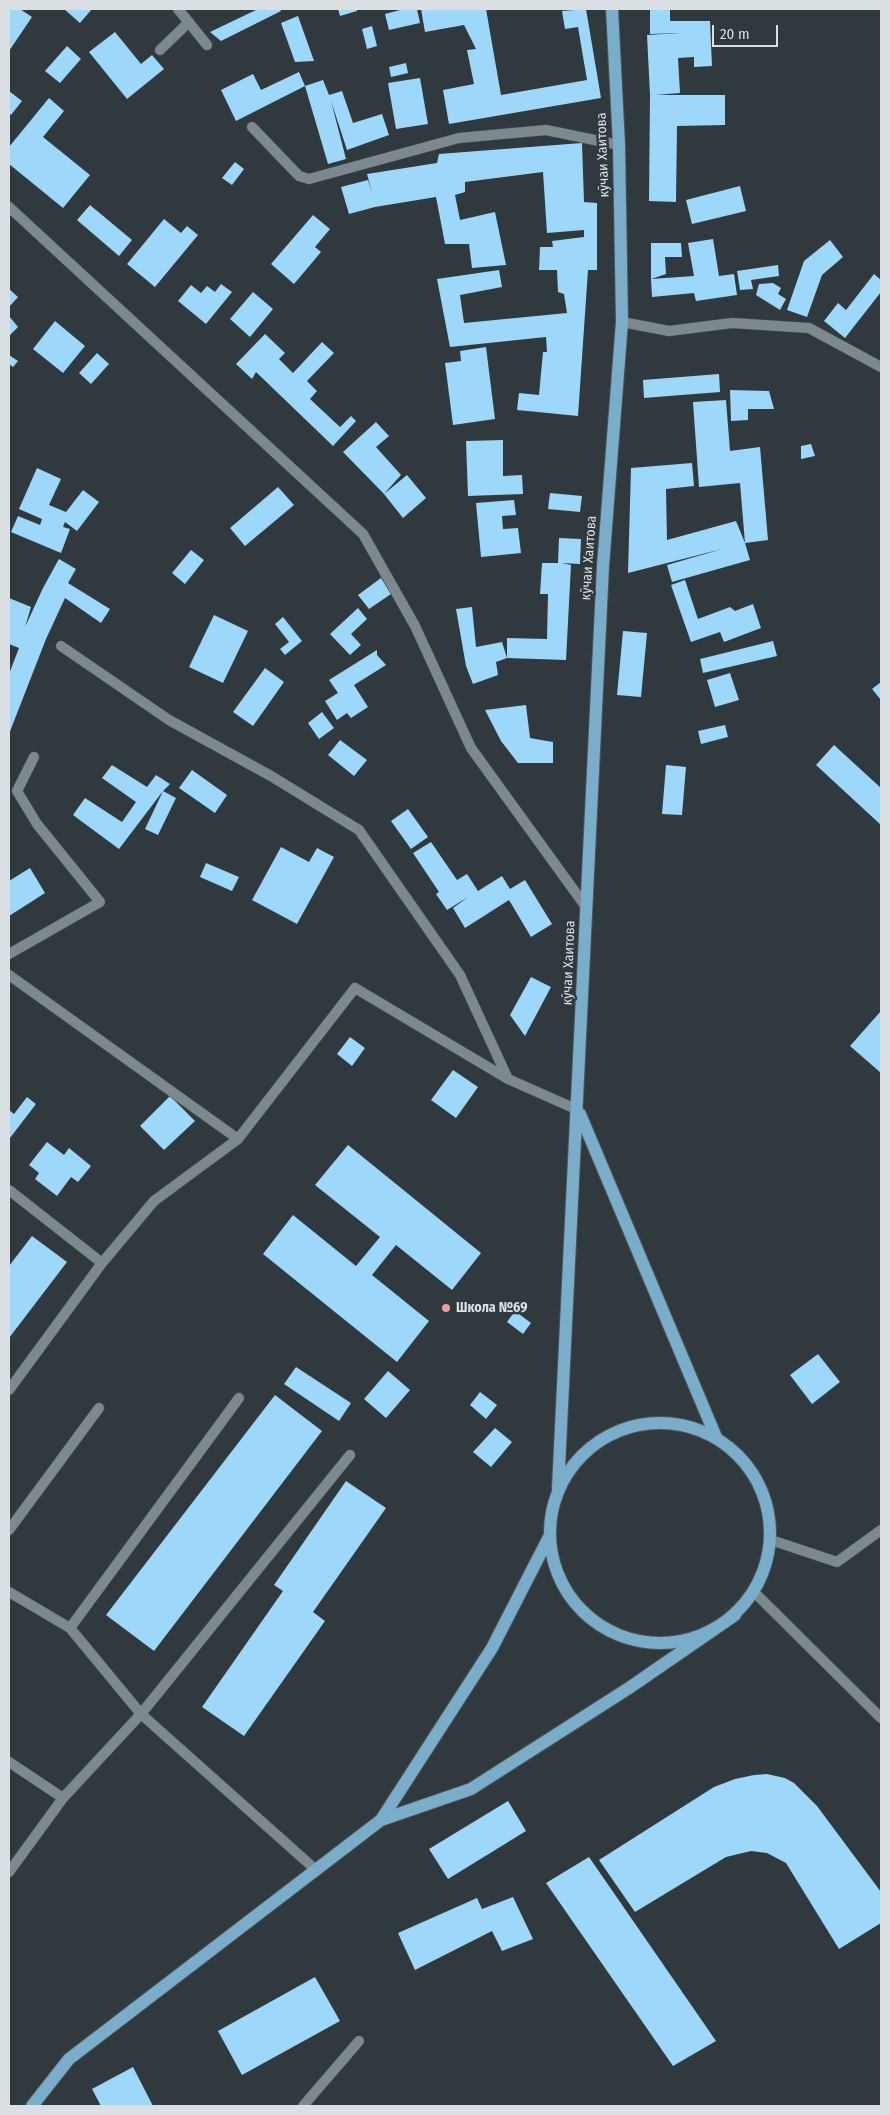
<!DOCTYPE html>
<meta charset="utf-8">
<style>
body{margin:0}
#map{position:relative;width:890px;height:2115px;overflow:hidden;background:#30393e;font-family:"Fira Sans Condensed",sans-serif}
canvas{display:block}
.frame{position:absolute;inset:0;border:10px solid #dadfe3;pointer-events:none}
.scale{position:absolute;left:712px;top:25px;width:66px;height:22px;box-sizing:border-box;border:2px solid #dadfe3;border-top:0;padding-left:6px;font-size:15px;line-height:18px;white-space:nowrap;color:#dadfe3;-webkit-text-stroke:4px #30393e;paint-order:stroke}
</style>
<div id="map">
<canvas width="890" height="2115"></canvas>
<div class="frame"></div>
<div class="scale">20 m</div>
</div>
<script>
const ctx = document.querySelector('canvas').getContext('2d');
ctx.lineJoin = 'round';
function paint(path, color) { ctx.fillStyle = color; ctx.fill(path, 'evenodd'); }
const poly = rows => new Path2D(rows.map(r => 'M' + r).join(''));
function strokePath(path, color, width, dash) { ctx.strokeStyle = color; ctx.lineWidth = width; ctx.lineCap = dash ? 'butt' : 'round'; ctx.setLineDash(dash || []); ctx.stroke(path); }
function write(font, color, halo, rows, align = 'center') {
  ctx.font = font + ' "Fira Sans Condensed",sans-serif'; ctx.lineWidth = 5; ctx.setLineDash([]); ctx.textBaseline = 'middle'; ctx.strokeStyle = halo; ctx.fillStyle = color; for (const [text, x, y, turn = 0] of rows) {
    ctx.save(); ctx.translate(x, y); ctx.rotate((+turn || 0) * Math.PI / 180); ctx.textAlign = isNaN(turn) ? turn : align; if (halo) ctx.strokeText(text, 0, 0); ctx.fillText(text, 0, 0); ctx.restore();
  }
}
paint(poly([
 [9,9,20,9,32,17,9,51],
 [64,9,92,9,80,23],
 [258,9,280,9,281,11,221,41,210,32],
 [338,9,357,9,357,11,340,16],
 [404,9,417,9,420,23,389,30,385,14],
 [421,9,486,9,501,95,587,80,578,27,565,29,562,11,586,9,601,98,449,124,443,90,474,84,467,50,476,49,464,25,425,32],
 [650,9,670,9,670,21,710,21,712,66,694,67,694,57,678,58,680,93,656,95,725,95,725,125,677,126,676,202,649,201,650,95,647,35,680,33,650,34],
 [298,16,314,61,295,62,281,23],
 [372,26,377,46,367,49,362,29],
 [115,32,141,64,152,55,164,69,127,99,89,52],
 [67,46,81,59,60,83,45,71],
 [406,63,408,73,391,77,389,67],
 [299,72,305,86,236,121,221,90,253,74,261,90],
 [420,78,428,124,396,129,388,83],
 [323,80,329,95,342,91,353,123,382,114,389,135,347,150,331,101,346,159,328,164,305,86],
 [9,91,22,101,11,115,9,113],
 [49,98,64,111,43,137,90,175,63,208,9,164,9,147],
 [582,143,584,202,597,203,597,270,588,270,578,416,517,410,519,393,539,395,543,352,547,352,546,337,450,347,437,279,499,270,502,287,460,295,464,323,567,313,564,294,558,292,557,270,539,270,540,247,553,247,552,241,584,237,584,230,547,233,543,172,465,182,465,192,455,195,460,220,495,212,506,265,472,268,469,244,445,244,436,197,375,207,349,214,341,187,368,180,372,193,367,174,437,163,439,154],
 [235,162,244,169,232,185,222,178],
 [740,186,746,211,692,224,686,200],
 [90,205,132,240,119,256,77,220],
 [313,215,330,229,315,247,321,252,294,284,271,264],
 [164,219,181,233,187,226,198,235,155,287,127,264],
 [713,239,719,276,734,274,737,295,696,301,694,293,652,297,651,279,694,276,688,243],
 [830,240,843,257,822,275,807,317,787,310,804,261],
 [651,243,681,243,682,257,665,257,666,274,651,279],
 [778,265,779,276,751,280,753,289,740,290,737,271],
 [874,274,881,280,881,292,845,338,824,321,838,303,846,310],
 [773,283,781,288,778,294,786,299,780,310,756,295,759,284],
 [221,284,232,292,206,324,178,301,191,285,201,293,207,286,215,292],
 [9,289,18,297,9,307],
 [253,292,273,309,250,337,230,319],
 [9,316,18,327,9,336],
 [55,321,85,346,63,373,33,349],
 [265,334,285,353,279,359,293,373,322,342,334,353,307,381,317,391,310,399,340,427,351,416,356,421,333,446,256,372,252,379,236,364],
 [486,347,495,419,453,425,445,363,461,361,460,351],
 [97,353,109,364,91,384,79,373],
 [9,355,18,361,13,367,9,364],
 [719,374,720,392,644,398,643,380],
 [730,390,769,391,774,409,748,409,748,420,731,421],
 [726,400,730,451,760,447,768,540,745,543,750,560,672,582,667,565,722,549,628,573,631,468,692,463,694,486,666,489,667,540,736,521,745,543,740,483,699,487,693,402],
 [376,422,389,436,376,447,401,475,384,494,343,452],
 [503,440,503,476,522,475,523,494,468,496,466,441],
 [811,444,815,456,801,459,801,446],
 [37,468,61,479,49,505,66,512,83,490,99,502,77,531,65,522,63,527,70,529,61,553,11,532,18,516,40,525,42,519,19,509],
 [407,475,426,498,403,518,384,494],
 [278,487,294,505,245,546,230,528],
 [550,493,582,496,580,512,548,509],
 [514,500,516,515,502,516,503,529,518,528,521,553,481,557,476,503],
 [559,538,581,539,580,564,562,563,571,565,566,660,507,658,507,638,547,639,548,594,540,594,542,563,558,563],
 [191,550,204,560,185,584,172,573],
 [59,559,76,569,68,583,110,609,101,623,65,598,46,639,9,734,9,674,19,648,9,644,9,598,31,607,25,627,43,588],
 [381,578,391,594,369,609,358,595],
 [685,580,698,619,730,607,735,611,753,604,761,628,724,642,720,632,691,642,671,585],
 [472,607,476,647,502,642,507,658,496,662,498,675,473,684,466,666,456,609],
 [358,608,367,619,351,634,361,645,350,655,330,634],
 [214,615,248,631,223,683,189,667],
 [283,617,302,641,285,655,280,649,289,642,275,624],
 [623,631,647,633,641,697,617,695],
 [773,641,777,656,703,673,700,659],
 [377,650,377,655,386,665,354,685,368,707,351,718,347,713,337,720,325,701,338,693,329,680],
 [265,668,284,682,253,726,233,712],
 [730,673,739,700,715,707,707,680],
 [881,682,881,700,872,689],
 [526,705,530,738,553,742,553,763,518,763,501,741,485,710],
 [322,712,334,728,319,739,308,723],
 [725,725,728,737,701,744,698,731],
 [340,740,367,760,354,776,328,755],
 [834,745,881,788,881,825,816,765],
 [112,765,147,787,156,775,170,784,163,791,176,798,158,835,145,829,163,791,119,849,73,815,85,798,122,822,136,802,102,778],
 [666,765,686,767,682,815,662,814],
 [192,770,227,795,215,813,179,788],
 [408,809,428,837,411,849,391,821],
 [431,842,457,880,467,874,478,891,502,876,510,889,525,880,552,924,531,937,509,900,465,928,453,908,468,897,447,910,436,894,439,892,413,853],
 [281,847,309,862,317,848,334,857,297,924,252,900],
 [206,863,239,877,232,891,200,877],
 [30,868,45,893,9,916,9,881],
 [531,977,551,987,525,1036,510,1015],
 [881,1011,881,1073,850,1046],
 [350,1037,365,1048,352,1066,337,1054],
 [453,1070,478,1087,456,1118,431,1100],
 [170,1096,195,1121,164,1150,140,1126],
 [27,1097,36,1104,10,1138,9,1110,14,1114],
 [47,1142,64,1155,69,1148,91,1166,78,1182,71,1177,57,1196,35,1179,39,1173,29,1165],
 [348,1145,481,1253,452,1290,396,1245,372,1275,429,1321,397,1362,263,1254,293,1215,356,1266,380,1237,315,1185],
 [32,1236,67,1262,9,1338,9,1266],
 [515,1311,531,1323,523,1334,507,1322],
 [818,1354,840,1382,812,1404,790,1375],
 [296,1367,351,1403,339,1421,284,1384],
 [388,1371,410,1390,386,1418,364,1399],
 [480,1392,497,1405,486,1419,470,1405],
 [275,1395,322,1431,154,1651,106,1615],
 [495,1428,512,1442,491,1467,473,1452],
 [346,1481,386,1508,313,1612,325,1621,244,1736,202,1707,283,1591,274,1585],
 [754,1775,767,1774,785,1778,794,1783,817,1806,881,1892,881,1923,839,1949,786,1863,767,1853,751,1851,726,1857,635,1912,599,1860,714,1787,735,1779],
 [508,1801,526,1831,448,1879,429,1849],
 [589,1857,716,2041,673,2066,546,1883],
 [513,1897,533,1939,502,1951,492,1931,415,1970,398,1933,477,1898,482,1909],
 [315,1977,340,2021,242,2075,218,2031],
 [133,2067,153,2106,101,2106,92,2089]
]), '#9dd7f9');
const service = poly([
 [178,9,207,45],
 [160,50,189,22]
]);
const minor = poly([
 [252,127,299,176,309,179,459,138,546,130,619,145],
 [9,207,363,534,415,626,471,748,586,907],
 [622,322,669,331,732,323,809,328,881,367],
 [61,646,169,720,271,776,359,830,460,975,508,1079],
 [9,954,100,902,37,824,17,791,34,757],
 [9,975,238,1139],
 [9,1190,102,1263,154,1201,238,1139,355,988,508,1079,578,1110],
 [9,1390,102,1263],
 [9,1530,99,1408],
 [771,1540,837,1562,881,1530],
 [9,1592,70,1628],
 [754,1592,881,1718],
 [9,1762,63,1798,141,1714,70,1628,239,1398],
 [316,1870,141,1714,350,1455],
 [9,1872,63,1798],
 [303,2106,359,2041]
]);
const primary = poly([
 [580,1114,716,1437],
 '550 1533a110 110 0 1 1 220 0a110 110 0 1 1-220 0Z',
 [558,1488,603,566,622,322,619,145,612,9],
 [381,1820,492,1648,549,1537],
 [32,2106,69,2059,381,1820,471,1789,629,1688,735,1615]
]);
strokePath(service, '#4e555a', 11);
strokePath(minor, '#4e555a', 11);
strokePath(primary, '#4e555a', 14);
strokePath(service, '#7e888f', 10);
strokePath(minor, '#7e888f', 10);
strokePath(primary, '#7aadca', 12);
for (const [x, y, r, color] of [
 [446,1308,5,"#f49aa4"]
]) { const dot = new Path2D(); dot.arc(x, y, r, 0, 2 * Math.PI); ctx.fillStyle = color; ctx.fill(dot); strokePath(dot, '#30393e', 2); }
write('14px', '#dadfe3', '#30393e', [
 ["кӯчаи Хаитова",603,155,-92],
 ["кӯчаи Хаитова",589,558,-86],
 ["кӯчаи Хаитова",569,963,-88]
]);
write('bold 14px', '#dadfe3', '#30393e', [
 ["Школа №69",456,1308]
], 'left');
</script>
